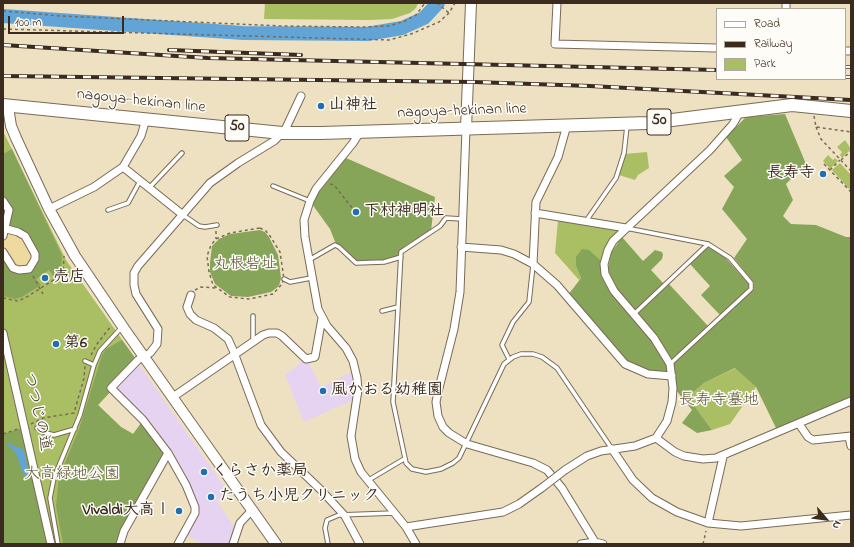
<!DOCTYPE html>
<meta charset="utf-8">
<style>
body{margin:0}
#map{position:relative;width:854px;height:547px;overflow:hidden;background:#eee1c2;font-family:"Indie Flower",sans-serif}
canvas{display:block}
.frame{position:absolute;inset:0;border:4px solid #3b2a1e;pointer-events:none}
.legend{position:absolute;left:716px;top:8px;width:130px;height:72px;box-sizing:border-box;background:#fdfcf7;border:1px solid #afa8a0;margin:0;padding:5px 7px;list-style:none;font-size:12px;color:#3b2a1e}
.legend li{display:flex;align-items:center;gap:8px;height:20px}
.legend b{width:20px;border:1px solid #afa8a0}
.north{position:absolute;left:806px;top:499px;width:40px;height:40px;-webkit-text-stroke:3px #fdfcf7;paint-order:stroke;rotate:118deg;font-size:11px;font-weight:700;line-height:16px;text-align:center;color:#3b2a1e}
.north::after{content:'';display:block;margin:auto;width:14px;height:18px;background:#3b2a1e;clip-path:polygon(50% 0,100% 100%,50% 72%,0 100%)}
.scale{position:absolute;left:8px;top:16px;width:116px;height:18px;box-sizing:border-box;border:2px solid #3b2a1e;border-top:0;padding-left:5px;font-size:12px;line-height:14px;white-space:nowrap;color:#3b2a1e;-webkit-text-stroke:3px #fdfcf7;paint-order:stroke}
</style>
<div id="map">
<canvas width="854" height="547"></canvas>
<div class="frame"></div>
<ul class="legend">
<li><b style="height:5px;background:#fff"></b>Road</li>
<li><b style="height:5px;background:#3b2a1e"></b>Railway</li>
<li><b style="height:11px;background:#aabe63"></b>Park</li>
</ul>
<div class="north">N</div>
<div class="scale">100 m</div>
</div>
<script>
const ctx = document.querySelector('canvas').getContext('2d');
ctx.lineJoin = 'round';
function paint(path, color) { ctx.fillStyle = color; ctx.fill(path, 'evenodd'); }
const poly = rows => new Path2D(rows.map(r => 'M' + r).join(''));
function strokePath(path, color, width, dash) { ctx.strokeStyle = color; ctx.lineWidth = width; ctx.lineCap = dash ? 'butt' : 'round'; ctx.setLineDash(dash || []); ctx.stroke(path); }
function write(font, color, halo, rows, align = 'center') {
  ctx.font = font + ' "Indie Flower","Klee One",sans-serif'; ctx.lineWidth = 3; ctx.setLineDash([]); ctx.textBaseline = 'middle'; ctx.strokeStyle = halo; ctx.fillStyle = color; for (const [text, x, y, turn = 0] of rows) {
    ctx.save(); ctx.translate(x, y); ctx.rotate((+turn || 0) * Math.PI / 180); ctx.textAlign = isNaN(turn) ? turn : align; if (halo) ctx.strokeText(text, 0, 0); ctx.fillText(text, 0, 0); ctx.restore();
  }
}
paint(poly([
 [304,360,308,361,321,387,353,371,355,388,353,400,304,422,285,375],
 [138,363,229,493,217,501,235,528,230,544,202,544,186,535,199,512,188,483,115,387]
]), '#e5d3f1');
paint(poly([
 [265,3,418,3,416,8,410,13,392,19,369,20,264,19],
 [3,131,66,260,135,358,107,388,111,391,98,405,121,427,133,434,118,544,3,544],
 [845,140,851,149,842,158,840,155,842,152,837,147],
 [647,152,649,168,638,175,635,180,619,175,625,154],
 [828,155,833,160,835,158,838,161,830,169,823,161],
 [840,163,851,175,851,187,849,189,832,170],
 [558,220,616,229,617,232,611,239,604,252,601,266,579,271,581,278,579,280,555,253],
 [736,368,756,387,730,424,712,430,688,397,704,383]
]), '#aabe63');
paint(poly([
 [785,114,806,164,786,184,793,200,783,216,791,224,816,225,846,237,851,237,851,397,777,430,756,387,735,368,704,383,688,397,712,430,697,433,682,423,692,410,676,390,672,365,754,289,754,283,734,258,747,239,722,209,734,187,724,176,742,160,726,137,746,117],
 [12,149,62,255,61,272,54,277,49,270,36,279,41,285,22,297,15,299,3,296,3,154],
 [346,158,435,197,431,231,405,246,396,257,383,260,356,262,342,247,336,244,330,229,312,204,318,193],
 [260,230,265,232,269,237,278,255,281,278,279,286,271,292,248,297,231,296,215,284,210,272,210,263,212,246,219,239,230,234],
 [622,237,643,261,655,250,662,252,663,255,662,259,651,270,664,284,636,311,615,288,608,269,611,253],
 [709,246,723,255,749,284,749,288,720,315,701,295,710,286,690,264],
 [582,249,589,250,600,260,606,285,647,334,667,365,669,371,666,374,657,374,630,365,568,295,581,278,576,265,576,257],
 [669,284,708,326,673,359,670,359,663,346,637,314],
 [122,340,135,358,107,388,111,391,98,405,121,427,133,434,141,423,164,451,164,454,118,544,63,544,56,506,59,477,79,429,102,355,106,349],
 [25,427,51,544,3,544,3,434]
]), '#87a559');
paint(poly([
 [9,231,20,235,34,255,29,267,15,267,3,249,5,234]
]), '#eeda9e');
paint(poly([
 [5,442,24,450,30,480,23,473,16,453]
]), '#63a4d6');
strokePath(poly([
 [3,16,243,33,367,34,402,28,424,18,438,3]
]), '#63a4d6', 14);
const lane = poly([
 [273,186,310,201],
 [149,188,182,153],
 [108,210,128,203,140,181],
 [183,215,199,226,205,227,217,225],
 [462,219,446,218,440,226,401,252,393,402,406,463,412,469,426,472,441,469,453,463,459,458,504,364,513,357,521,354,533,354,542,357,557,368,612,449],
 [586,221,616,178,624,153,627,126],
 [626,228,708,244,730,258,751,283,751,289,670,364],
 [309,260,335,245,339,247,356,263,384,262,401,257],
 [284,279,290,282,311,278],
 [382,311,398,307],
 [634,314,708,244],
 [253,316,253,342],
 [509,359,502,345,513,322,529,302,533,265],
 [85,361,94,365],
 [37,428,46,433,54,435,75,429],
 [367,481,404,459],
 [58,544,50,498,54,478,80,415,94,365,100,351,122,327],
 [328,544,325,528,327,520,339,515,394,513]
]);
const street = poly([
 [557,3,555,44,717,48],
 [786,9,786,3],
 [845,51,851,51],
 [466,129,460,292,454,329,438,392,436,402,438,416,443,427,449,433,467,444,533,463,547,470,562,488,595,542,603,544],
 [360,132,353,143,316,189,310,201,304,220,305,237,318,309,327,326,346,348,353,361,357,378,358,390,351,436,355,459,361,472,406,527,503,512,519,504,543,487],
 [123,167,183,215],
 [3,201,9,210,3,236],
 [49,209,94,187,123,167,141,136,146,119],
 [535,213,626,228],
 [3,228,18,232,25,236,35,254,35,259,29,269,19,270,13,268,3,252],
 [461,247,501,250,514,254,533,264,557,285,625,364,648,374,672,376],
 [533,264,536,202,558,157,567,125],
 [191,295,187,307,190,314,196,320,214,328,228,339,233,350,261,425,281,452,321,490,345,516,360,544],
 [3,333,51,544],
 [173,397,263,335,269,333,277,333,282,336,306,359,315,357,322,318],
 [799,424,808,437,813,440,851,436],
 [849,437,851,446],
 [656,438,667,421,672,402,673,388,670,364,654,338,614,291,605,274,604,264,608,250,613,241,710,150,733,124,741,110],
 [612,449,633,480,652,498,677,512,708,523,741,526,851,515],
 [168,453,143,420,111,388,138,360,150,353,157,344,158,329,136,294,134,285,134,273,138,266,210,183,238,163,274,141,285,130,301,96],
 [565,470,587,456,601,451,635,446,656,438,675,452,684,456,703,459,716,458,851,401],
 [708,523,723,457],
 [406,527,416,544],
 [120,544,124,531,168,453,186,485,195,507,195,513,178,544],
 [233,544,240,523,252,510],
 [581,544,595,542]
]);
const secondary = poly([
 [8,107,11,126,16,138,49,209,75,256,125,330,276,544],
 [466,129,471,3]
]);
const primary = poly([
 [3,105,282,133,321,133,648,123,792,105,851,111]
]);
strokePath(lane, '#7a6a57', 5.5);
strokePath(street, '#7a6a57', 9);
strokePath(secondary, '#7a6a57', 12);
strokePath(primary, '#7a6a57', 14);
strokePath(poly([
 [437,3,449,13],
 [3,11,61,16,281,26,363,27,389,26,405,21,416,15,425,3],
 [3,29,389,40,411,34,439,22,449,13,455,3],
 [814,116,816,127,851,132],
 [816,127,821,139,851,171],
 [841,160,851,151],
 [824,164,851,192],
 [830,170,840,160],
 [330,184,334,185,353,209],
 [260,228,266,231,270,236,280,252,284,279,282,284,273,294,249,299,230,297,213,285,209,272,207,256,211,245,216,239,230,233,260,228],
 [216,231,216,239],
 [33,276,43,294],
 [195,290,201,287,216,288],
 [3,298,18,301,25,298,63,274,64,256],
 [91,355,97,344,111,326],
 [31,424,43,418,74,413,84,378,85,366],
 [3,434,18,429],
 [703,544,706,531]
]), '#7a6a57', 1.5, [3, 3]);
strokePath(lane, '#fff', 3.5);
strokePath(street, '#fff', 7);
strokePath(secondary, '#fff', 10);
strokePath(primary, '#fff', 12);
const rail = poly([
 [3,45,208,58,717,70],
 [169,50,301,55],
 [845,67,851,67],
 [3,76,474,82,590,86,851,100],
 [845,77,851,77]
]);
strokePath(rail, '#3b2a1e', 4);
strokePath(rail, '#fdfcf7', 2.5, [8]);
const streetBridge = poly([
 [543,487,565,470]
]);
strokePath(streetBridge, '#7a6a57', 9, []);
strokePath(streetBridge, '#fff', 7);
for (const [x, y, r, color] of [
 [321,106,4,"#1f6fb2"],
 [823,174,4,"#1f6fb2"],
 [356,212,4,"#1f6fb2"],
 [45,278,4,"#1f6fb2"],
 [56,344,4,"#1f6fb2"],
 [323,391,4,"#1f6fb2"],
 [204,472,4,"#1f6fb2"],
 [211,497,4,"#1f6fb2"],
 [179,511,4,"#1f6fb2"]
]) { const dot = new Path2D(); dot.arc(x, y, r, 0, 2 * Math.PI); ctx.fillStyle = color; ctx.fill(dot); strokePath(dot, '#fdfcf7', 1.5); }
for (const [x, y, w] of [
 [659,122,24],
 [237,128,24]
]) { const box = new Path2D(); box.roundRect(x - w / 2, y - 13, w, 26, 3); ctx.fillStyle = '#fdfcf7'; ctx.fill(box); strokePath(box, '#3b2a1e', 1); }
write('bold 15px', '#3b2a1e', null, [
 ["50",659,122],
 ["50",237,128]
]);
write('16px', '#3b2a1e', '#fdfcf7', [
 ["nagoya-hekinan line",141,102,6],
 ["nagoya-hekinan line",462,112,-2],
 ["つつじの道",36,412,77]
]);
write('bold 16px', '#3b2a1e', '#fdfcf7', [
 ["山神社",329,106],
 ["長寿寺",815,174,"right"],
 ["下村神明社",364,212],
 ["売店",53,278],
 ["第6",64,344],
 ["風かおる幼稚園",331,391],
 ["くらさか薬局",212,472],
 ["たうち小児クリニック",219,497],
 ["Vivaldi大高Ⅰ",171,511,"right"]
], 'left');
write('16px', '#5c5633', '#fdfcf7', [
 ["丸根砦址",245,265],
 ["長寿寺墓地",719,401],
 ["大高緑地公園",72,475]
]);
</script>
